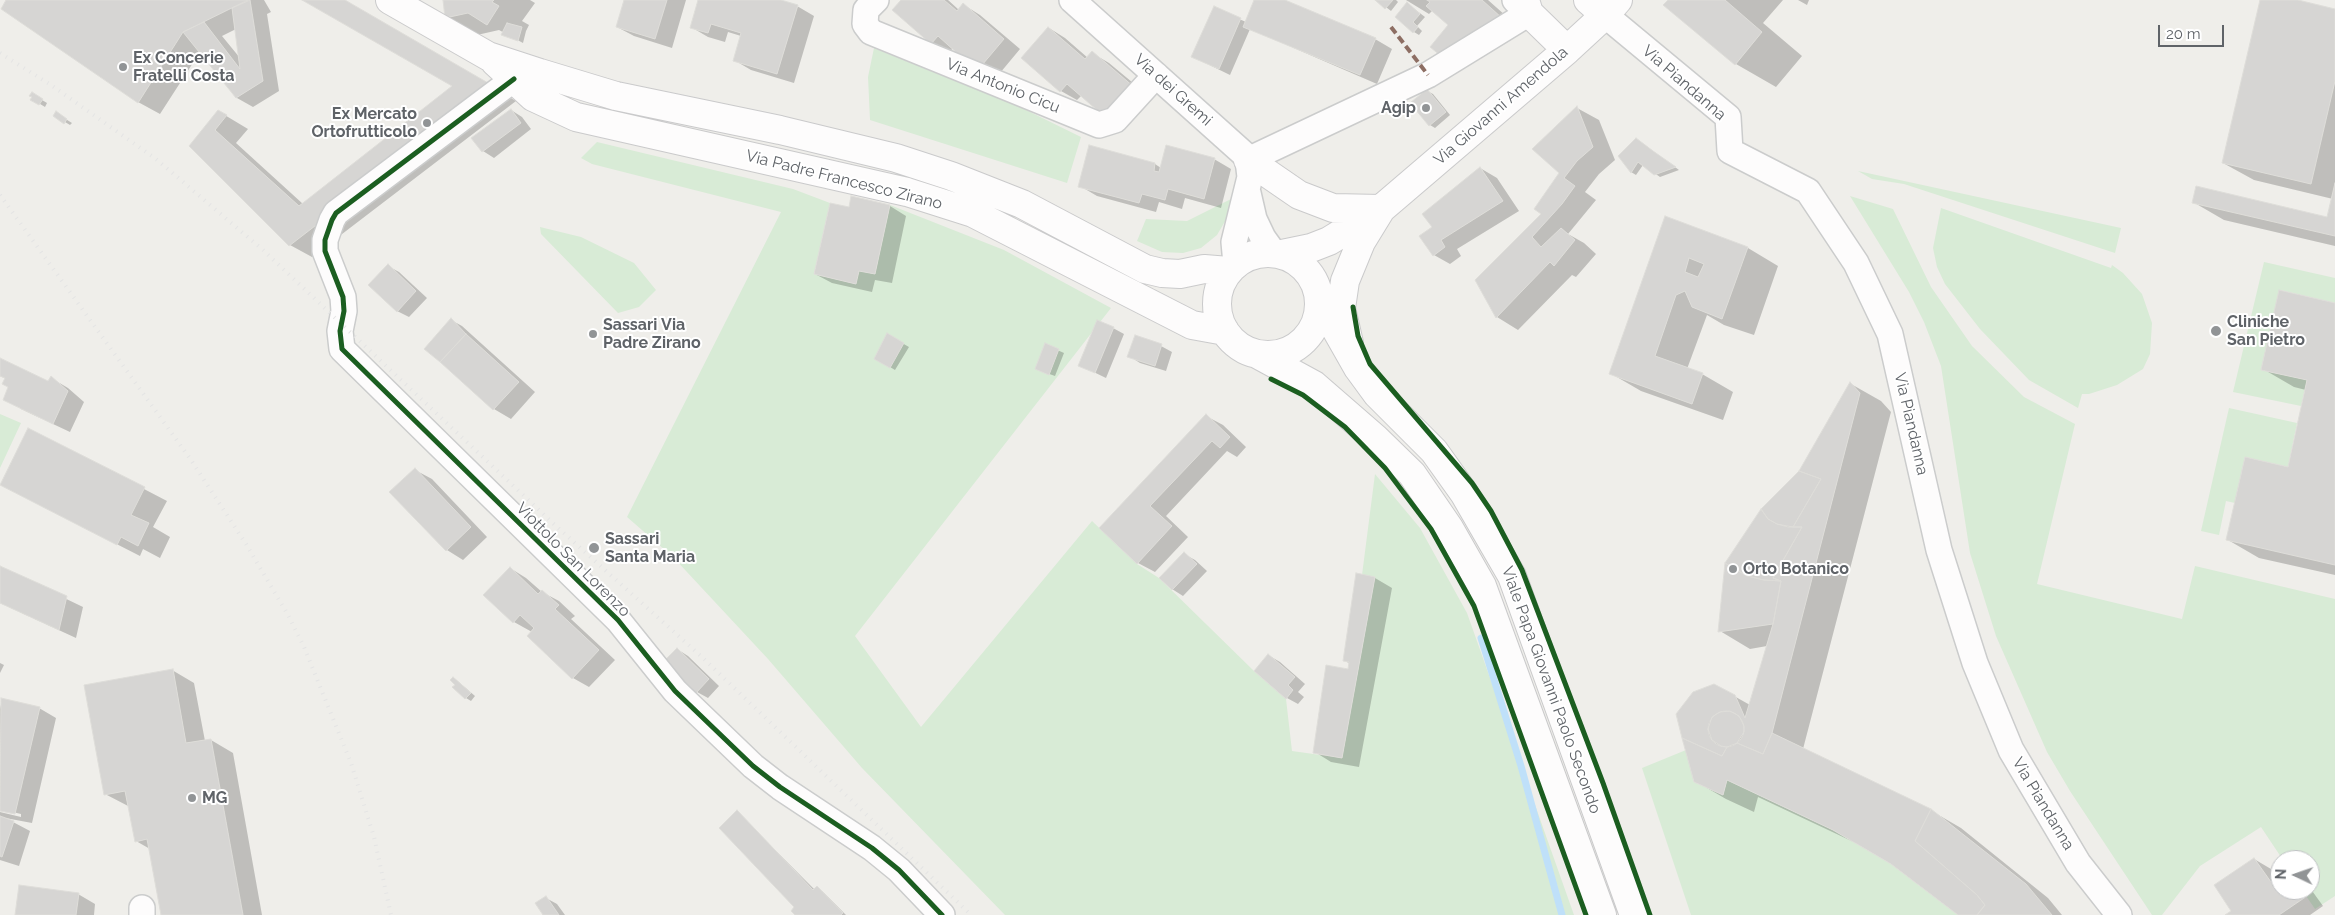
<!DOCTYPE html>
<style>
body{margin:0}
#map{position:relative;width:2335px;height:915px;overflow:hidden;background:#efeeea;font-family:Raleway,sans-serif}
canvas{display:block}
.north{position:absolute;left:2270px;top:850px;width:50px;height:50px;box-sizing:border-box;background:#fff;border:1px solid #bfc1c3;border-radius:50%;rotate:273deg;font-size:14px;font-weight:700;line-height:20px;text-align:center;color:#5f6368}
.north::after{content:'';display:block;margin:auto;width:18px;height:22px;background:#919496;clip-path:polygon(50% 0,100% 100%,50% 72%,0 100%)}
.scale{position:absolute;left:2158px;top:25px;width:66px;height:22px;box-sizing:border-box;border:2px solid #5f6368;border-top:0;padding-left:6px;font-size:15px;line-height:18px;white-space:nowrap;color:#5f6368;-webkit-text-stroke:4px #fff;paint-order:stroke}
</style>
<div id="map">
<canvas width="2335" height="915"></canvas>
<div class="north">N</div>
<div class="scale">20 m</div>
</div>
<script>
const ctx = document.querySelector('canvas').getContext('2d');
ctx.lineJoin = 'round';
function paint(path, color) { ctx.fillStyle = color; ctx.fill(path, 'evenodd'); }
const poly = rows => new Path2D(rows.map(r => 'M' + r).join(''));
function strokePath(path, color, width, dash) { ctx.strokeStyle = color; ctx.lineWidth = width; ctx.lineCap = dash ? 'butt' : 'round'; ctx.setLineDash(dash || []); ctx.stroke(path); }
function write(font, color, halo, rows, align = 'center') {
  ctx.font = font + ' Raleway,sans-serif'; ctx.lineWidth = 4; ctx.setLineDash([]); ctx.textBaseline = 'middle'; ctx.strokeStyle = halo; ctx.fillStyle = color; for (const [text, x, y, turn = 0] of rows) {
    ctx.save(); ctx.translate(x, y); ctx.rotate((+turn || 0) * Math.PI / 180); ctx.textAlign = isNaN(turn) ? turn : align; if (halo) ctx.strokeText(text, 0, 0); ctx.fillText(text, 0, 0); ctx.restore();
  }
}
paint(poly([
 [874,48,1022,108,1081,137,1067,183,870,120,868,77],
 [597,142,793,189,830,203,814,274,855,284,859,271,875,274,890,205,1004,250,1111,308,855,636,921,727,1092,521,1137,564,1159,578,1254,671,1286,699,1292,751,1342,758,1375,577,1362,575,1375,474,1420,528,1467,613,1574,915,1005,915,862,768,768,659,673,557,627,517,781,212,592,164,581,158],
 [1858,171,2121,228,2115,253,1904,184,1872,179],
 [1850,196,1893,209,1931,287,1972,346,2024,397,2075,424,2037,584,2182,619,2195,566,2335,599,2335,896,2315,909,2302,890,2310,890,2310,860,2283,860,2261,827,2200,866,2162,915,2152,915,2070,791,2047,752,1996,636,1970,553,1941,366,1924,322,1909,292],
 [1231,199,1227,218,1217,235,1201,248,1183,253,1162,252,1137,241,1146,219,1187,221],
 [1941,208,2111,268,2112,265,2123,273,2142,294,2152,323,2150,354,2143,369,2117,385,2089,394,2082,394,2078,408,2029,380,1980,329,1945,284,1937,267,1933,248],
 [540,227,581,237,634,263,656,290,639,307,618,313,541,234],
 [2264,262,2335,278,2335,303,2280,290,2261,370,2307,380,2301,406,2233,392],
 [2229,408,2297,423,2288,467,2245,457,2235,503,2226,501,2219,535,2201,531],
 [0,414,21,423,0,468],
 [1686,750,1694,782,1723,795,1727,780,1833,830,1891,864,1958,915,1691,915,1642,768]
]), '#d8ebd6');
paint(poly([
 [7,0,264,0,271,12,267,14,279,91,253,107,237,98,200,52,160,114,138,102],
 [236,29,240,58,222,36],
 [304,0,343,0,516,101,312,257,290,245,191,146,218,111,248,129,236,143,303,204,454,86],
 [444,0,530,0,535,3,522,21,529,25,526,31,523,43,499,30,477,35,447,17],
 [626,0,686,0,672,48,634,36,617,27],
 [699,0,776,0,797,6,814,16,794,83,751,70,734,60,741,36,728,32,725,42,708,37,691,27],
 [902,0,948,0,959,10,964,5,980,15,1020,49,995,79,953,48,949,53,932,43],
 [1255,0,1281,0,1375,39,1392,49,1377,84,1250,29,1230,75,1193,57,1214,8,1246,22],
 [1377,0,1396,0,1398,2,1391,11],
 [1406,0,1488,0,1523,31,1450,24,1433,10,1429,14],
 [1669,0,1783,0,1763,23,1802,56,1776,87,1736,64],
 [1798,0,1809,0,1807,5],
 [2261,0,2293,0,2335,10,2335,246,2224,220,2193,202,2328,219,2333,199,2254,180,2223,163],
 [1408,4,1425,17,1417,26,1422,31,1419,35,1414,32],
 [1049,28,1065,38,1088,58,1092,53,1109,63,1150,97,1082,95,1077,100,1061,91],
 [1427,91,1433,94,1450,115,1435,128,1430,125,1412,104],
 [32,94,47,103,45,107,32,99],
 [1577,108,1599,120,1615,160,1599,174,1585,192,1596,200,1568,234,1584,243,1596,254,1576,277,1572,275,1518,330,1497,317,1477,281,1543,214,1560,173],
 [511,110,522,117,531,129,494,158,483,151],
 [56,113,72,123,70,125,65,122],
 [1642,143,1679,170,1660,177,1643,165,1636,175,1631,172],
 [1090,147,1155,164,1161,168,1214,159,1231,169,1221,208,1185,198,1182,209,1159,202,1156,212,1097,196,1080,186],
 [1480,168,1497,178,1519,211,1457,249,1461,256,1450,264,1434,255,1433,227],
 [890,206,906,216,892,283,875,280,872,292,832,283,815,274,850,208],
 [1666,218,1748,248,1778,266,1754,335,1724,325,1707,315,1687,369,1702,374,1733,392,1723,420,1641,391,1610,373],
 [388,266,399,272,427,298,409,317,397,311],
 [2335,304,2335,575,2259,558,2228,540,2289,468,2306,390,2294,387,2263,369],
 [451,320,462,326,535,392,511,419,494,409,441,361],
 [1113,328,1124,334,1106,378,1079,365],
 [888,335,909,347,895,370,875,358],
 [1046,345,1064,353,1055,376,1041,371],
 [1161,346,1172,352,1166,371,1140,363,1129,356],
 [0,359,48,382,51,378,68,388,84,402,70,432,21,409,6,379,0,376],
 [1851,384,1881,401,1891,412,1803,749,1930,810,1961,828,2048,898,2062,915,1960,915,1892,863,1860,845,1758,797,1754,812,1726,799,1695,781,1678,715,1734,696,1750,705,1767,646,1750,649,1720,631,1800,472],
 [1206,416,1223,425,1246,447,1237,457,1227,451,1166,516,1188,537,1155,572,1138,563,1101,528],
 [29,429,167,501,153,527,170,537,160,558,143,549,140,556,1,485],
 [415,470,432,479,487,537,463,560,447,550,391,492],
 [1184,554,1195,560,1207,571,1183,596,1172,589],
 [0,567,83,607,76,638,0,603],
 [510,568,526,578,542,592,559,601,575,616,571,619,615,660,589,687,573,678,532,632,514,622],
 [1357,575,1375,578,1392,588,1359,767,1331,762,1315,752,1349,671,1350,664,1344,660],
 [677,649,688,656,719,686,708,698,697,692],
 [1268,655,1280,662,1305,684,1298,692,1304,697,1298,704,1287,698],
 [0,663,4,665,0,673],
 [172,670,194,683,205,741,211,740,233,753,262,915,162,915,150,849,136,841,130,807,105,794],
 [454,678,475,696,471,701,466,698],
 [2,700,39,708,56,718,32,823,0,817,0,812,21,817,21,814,0,809,0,709],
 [737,812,815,890,817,888,822,891,846,915,796,915,796,907],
 [0,817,13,822,30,831,19,866,0,860],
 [2254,859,2271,869,2278,879,2280,878,2280,890,2310,890,2310,888,2323,906,2310,915,2227,915,2233,911],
 [78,894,95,904,94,915,16,915],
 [546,898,557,904,565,915,544,915]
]), '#0003');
strokePath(poly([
 [1481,638,1521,766,1562,915]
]), '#bfe0f9', 7);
const building = poly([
 [6,0,248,0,183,32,138,103,1,9,6,0],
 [250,0,263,81,236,98,183,32,204,22,240,69,232,8,250,0],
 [302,0,345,0,495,87,289,246,189,146,218,110,227,115,215,130,299,206,452,86,302,0],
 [443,0,494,0,492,2,499,6,487,25,468,13,445,18,443,0],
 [624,0,667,0,655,39,616,27,624,0],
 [698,0,781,0,798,5,777,74,733,61,741,33,711,24,708,33,690,28,698,0],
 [901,0,944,0,957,11,963,3,1004,39,977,71,938,36,931,44,892,10,901,0],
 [1254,0,1285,0,1376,38,1360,75,1243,27,1254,0],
 [1375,0,1393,0,1385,9,1375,0],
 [1427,0,1482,0,1502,18,1441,56,1430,47,1448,25,1426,6,1430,2,1427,0],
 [1668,0,1725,0,1762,32,1735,65,1663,5,1668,0],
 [2260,0,2298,0,2335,9,2335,81,2311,184,2222,163,2260,0],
 [1407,2,1420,14,1413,22,1418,27,1413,33,1395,17,1407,2],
 [1214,6,1241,18,1219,69,1191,57,1214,6],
 [507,23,522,27,518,41,501,35,507,23],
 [1048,27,1085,59,1092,51,1134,87,1106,118,1067,84,1060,92,1021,58,1048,27],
 [1427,89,1446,112,1429,126,1410,103,1427,89],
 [32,92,43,99,39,105,30,100,32,97,29,96,32,92],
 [1577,106,1593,147,1577,161,1564,178,1575,186,1562,204,1532,237,1541,247,1561,228,1575,240,1554,266,1550,262,1496,318,1475,280,1541,214,1534,209,1559,173,1532,149,1577,106],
 [511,109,521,123,482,152,471,138,511,109],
 [56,111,67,119,64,124,53,116,56,111],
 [1636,138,1653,151,1676,167,1654,175,1638,162,1631,173,1618,156,1636,138],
 [1089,145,1155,163,1154,171,1159,172,1166,145,1215,158,1204,199,1168,189,1165,200,1142,194,1139,203,1078,187,1089,145],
 [1480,167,1503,201,1441,240,1445,247,1433,256,1419,236,1432,227,1422,214,1480,167],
 [2335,183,2335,236,2192,203,2196,186,2327,217,2335,183],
 [851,196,890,205,875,274,859,271,856,284,814,274,830,203,849,207,851,196],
 [1665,216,1748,247,1722,319,1692,307,1685,291,1676,295,1655,356,1703,373,1692,404,1609,374,1665,216],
 [1689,258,1704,264,1698,277,1685,272,1689,258],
 [388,264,416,291,397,312,368,285,388,264],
 [2279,290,2335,303,2335,565,2226,540,2245,457,2288,467,2307,380,2261,370,2279,290],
 [451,318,466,334,440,362,424,349,451,318],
 [1097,320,1114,327,1095,373,1078,366,1097,320],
 [887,333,904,343,890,368,874,359,887,333],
 [466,334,519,382,493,410,440,362,466,334],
 [1135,335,1162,344,1155,366,1127,357,1135,335],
 [1045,343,1059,349,1049,375,1035,369,1045,343],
 [0,358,48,381,51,376,68,391,53,424,3,400,8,387,2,384,5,378,0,376,0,358],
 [1850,382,1860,393,1772,733,1763,754,1737,743,1744,732,1744,726,1739,716,1730,711,1720,712,1712,717,1708,729,1712,740,1721,746,1727,747,1722,756,1682,738,1676,714,1693,692,1714,684,1735,695,1745,718,1773,624,1781,581,1773,578,1802,527,1793,527,1821,479,1799,471,1850,382],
 [1206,414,1230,437,1220,448,1212,441,1150,506,1172,526,1137,564,1099,528,1206,414],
 [28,428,145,487,131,515,149,523,138,546,121,537,117,545,0,485,28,428],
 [415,468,471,527,446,551,389,492,415,468],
 [1799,471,1821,479,1793,527,1777,524,1768,519,1761,509,1799,471],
 [1761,509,1768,519,1777,524,1788,527,1802,527,1773,578,1781,581,1764,580,1747,576,1725,563,1761,509],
 [1184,552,1197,564,1172,590,1159,578,1184,552],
 [1725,563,1747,576,1764,580,1781,581,1773,624,1718,632,1725,563],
 [0,566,67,596,59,630,0,603,0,566],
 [510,567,538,594,542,590,559,605,555,609,599,650,572,679,527,636,534,628,520,615,513,623,483,595,510,567],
 [1356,573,1375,577,1342,758,1313,753,1326,665,1348,669,1349,662,1343,661,1356,573],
 [677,648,709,679,696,693,663,662,677,648],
 [1268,654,1295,677,1288,685,1293,690,1286,699,1254,671,1268,654],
 [173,669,186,743,211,739,243,915,161,915,147,839,135,842,125,791,104,795,84,685,173,669],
 [453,677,471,693,465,699,452,687,455,685,450,680,453,677],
 [1,698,40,707,15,814,0,811,1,698],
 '1708 729a18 18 0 1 1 36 0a18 18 0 1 1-36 0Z',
 [1772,733,1931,809,1915,841,1977,895,1985,905,1977,915,1958,915,1891,864,1833,830,1727,780,1723,795,1694,782,1682,738,1722,756,1727,747,1737,743,1763,754,1772,733],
 [1931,809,2026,884,2052,915,1977,915,1985,905,1977,895,1915,841,1931,809],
 [737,810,813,890,817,886,843,913,841,915,795,915,791,911,794,907,719,828,737,810],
 [0,816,14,821,2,857,0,856,0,816],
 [2254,858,2271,882,2280,876,2280,890,2302,890,2307,896,2279,915,2225,915,2231,911,2214,885,2254,858],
 [19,885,79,893,76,915,15,915,19,885],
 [546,896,559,915,543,915,535,903,546,896]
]);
paint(building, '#d6d5d3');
strokePath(building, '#deddd9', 1);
const street = poly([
 [876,0,866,10,865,24,871,32,1099,125,1115,120,1156,75],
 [1072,0,1244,154,1248,160,1250,177,1234,242,1236,264],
 [1605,15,1728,117,1730,151,1808,191,1856,263,1890,334,1939,550,1975,663,2011,750,2078,863,2119,915],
 [514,79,336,213,332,220,325,240,325,251,343,297,344,311,340,331,342,349,618,620,675,691,753,766,780,787,872,848,899,870,942,915],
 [1248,160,1428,75,1529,13,1515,0],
 [1248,193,1254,219,1263,238,1273,252],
 [142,915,142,908]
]);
const secondary = poly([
 [390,0,488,56,540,73,616,96,780,130,896,158,951,176,1022,204,1145,269,1162,273,1180,274,1204,269,1229,271],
 [1525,0,1529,13,1567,50],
 [1588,0,1605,15],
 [495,62,533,97,576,117,907,192,973,213,1192,325,1225,331],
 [1248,160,1299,195,1333,208,1381,209],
 '1217 304a51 51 0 1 1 102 0a51 51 0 1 1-102 0Z',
 [1282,254,1311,248,1329,241,1381,209,1567,50,1605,15,1618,0],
 [1318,314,1333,324,1358,368,1377,394,1434,451,1464,493,1512,576,1634,915],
 [1349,343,1341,308,1345,281,1361,242,1380,211],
 [1257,354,1314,385,1375,438,1412,474,1449,528,1482,586,1602,915]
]);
strokePath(street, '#cbcccc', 28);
strokePath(secondary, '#cacacb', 30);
strokePath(street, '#fdfcfc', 25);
strokePath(secondary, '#fdfcfc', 28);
strokePath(poly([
 [0,53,51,85,156,159,263,250,556,526,703,658,971,915],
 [0,195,191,460,246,544,288,615,304,647,351,763,374,837,391,915]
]), '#e4e4e4', 4, [1, 6]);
strokePath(poly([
 [1391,27,1428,75]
]), '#8d6e63', 4, [8, 4]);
strokePath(poly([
 [514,79,336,213,332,220,325,240,325,251,343,297,344,311,340,331,342,349,618,620,675,691,753,766,780,787,872,848,899,870,942,915],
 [1353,307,1358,336,1370,364,1472,483,1491,511,1522,570,1603,783,1650,915],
 [1271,379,1303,395,1345,427,1385,468,1431,529,1474,606,1586,915]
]), '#1b5e20', 5);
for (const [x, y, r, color] of [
 [123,67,5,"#919496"],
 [1426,108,5,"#919496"],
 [427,123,5,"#919496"],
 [2216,331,6,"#919496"],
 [593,334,5,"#919496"],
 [594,548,6,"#919496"],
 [1733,569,5,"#919496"],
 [192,798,5,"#919496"]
]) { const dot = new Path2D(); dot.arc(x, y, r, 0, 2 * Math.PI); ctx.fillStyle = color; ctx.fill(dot); strokePath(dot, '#fff', 2); }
write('bold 16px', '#5f6368', '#fff', [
 ["Ex Concerie",133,58],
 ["Fratelli Costa",133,76],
 ["Agip",1416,108,"right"],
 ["Ex Mercato",417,114,"right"],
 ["Ortofrutticolo",417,132,"right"],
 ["Cliniche",2227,322],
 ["San Pietro",2227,340],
 ["Sassari Via",603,325],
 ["Padre Zirano",603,343],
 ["Sassari",605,539],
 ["Santa Maria",605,557],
 ["Orto Botanico",1743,569],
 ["MG",202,798]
], 'left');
write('16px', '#5f6368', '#fff', [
 ["Via Piandanna",1684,83,41],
 ["Via Antonio Cicu",1003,86,22],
 ["Via dei Gremi",1173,90,42],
 ["Via Giovanni Amendola",1501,106,-41],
 ["Via Padre Francesco Zirano",844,180,14],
 ["Via Piandanna",1911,424,77],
 ["Viottolo San Lorenzo",573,560,45],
 ["Viale Papa Giovanni Paolo Secondo",1551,690,70],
 ["Via Piandanna",2043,804,59]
]);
</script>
